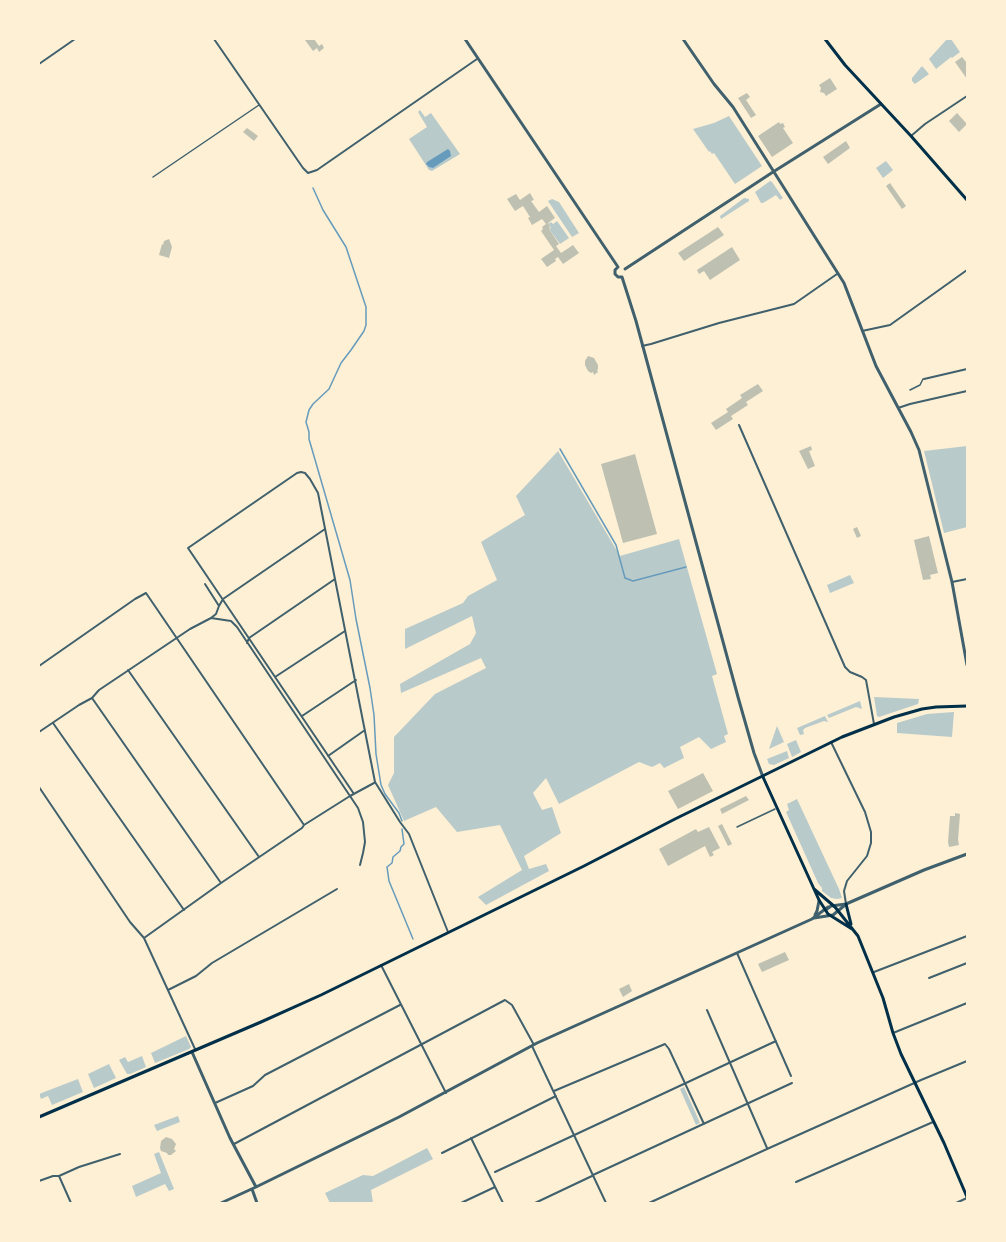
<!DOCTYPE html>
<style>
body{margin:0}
#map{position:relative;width:1006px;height:1242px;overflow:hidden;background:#fdf0d5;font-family:Ubuntu,sans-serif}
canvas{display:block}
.frame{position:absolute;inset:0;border:40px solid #fdf0d5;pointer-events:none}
</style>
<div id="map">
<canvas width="1006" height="1242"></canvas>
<div class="frame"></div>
</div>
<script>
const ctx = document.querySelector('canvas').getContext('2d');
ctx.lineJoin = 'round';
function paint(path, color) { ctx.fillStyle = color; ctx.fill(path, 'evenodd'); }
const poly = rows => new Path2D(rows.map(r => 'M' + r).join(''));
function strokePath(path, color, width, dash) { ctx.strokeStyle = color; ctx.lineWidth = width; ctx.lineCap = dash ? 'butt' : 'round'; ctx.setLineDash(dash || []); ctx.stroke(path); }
paint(poly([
 [947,39,951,39,960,52,952,58,951,57,936,69,929,59],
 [922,66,929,74,915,84,912,81,912,78],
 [420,110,425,117,431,113,460,154,432,171,429,170,409,139,427,127,418,112],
 [729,116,762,166,735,184,714,153,712,154,710,151,709,152,693,129,714,123],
 [886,161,893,170,883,178,876,168],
 [770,181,772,182,783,198,780,200,776,195,763,203,761,203,755,192],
 [744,198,749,199,749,201,721,219,720,216],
 [552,199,559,202,579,233,572,237,548,201],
 [557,221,569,238,560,244,549,229,551,228,548,224,551,222,553,224],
 [967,446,967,527,944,533,924,451],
 [558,451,620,556,679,539,717,674,712,676,728,734,724,736,726,742,711,749,699,737,680,747,684,758,664,768,660,763,652,767,639,762,559,804,546,778,533,793,542,810,552,807,561,833,524,856,529,869,546,864,549,871,486,905,478,897,522,870,500,825,457,832,436,807,404,821,388,785,394,773,394,737,435,694,486,668,481,658,401,693,400,684,470,644,476,633,472,616,405,649,405,629,463,603,468,596,497,580,481,542,525,515,516,496],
 [850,575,854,583,830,593,827,585],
 [874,697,919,699,918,704,879,717,877,716],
 [860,701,862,709,856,707,829,718,827,715],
 [954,712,952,737,897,733,897,723,927,714],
 [825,716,828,722,824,721,805,728,803,730,804,734,800,735,797,728],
 [777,726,784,742,769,749],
 [796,740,801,752,792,757,787,744],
 [787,751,789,758,774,765,769,764,767,759],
 [797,799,839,889,842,898,837,899,831,898,822,891,822,888,818,883,786,812,789,810,787,804],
 [186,1036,191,1047,189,1049,155,1063,151,1053],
 [142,1056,146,1067,130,1074,127,1074,119,1060,125,1057,128,1062],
 [109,1064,116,1078,94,1088,88,1074],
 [78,1079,83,1092,52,1105,48,1096,41,1099,39,1094],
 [684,1087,700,1123,696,1125,680,1089],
 [178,1116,180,1122,157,1131,154,1125],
 [427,1148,433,1159,371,1190,373,1203,330,1203,325,1193,363,1175,373,1176],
 [159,1152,174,1189,169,1191,165,1184,136,1197,132,1186,161,1173,154,1154]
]), '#b9caca');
paint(poly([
 [448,149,450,151,451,156,433,168,429,167,426,164,427,162]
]), '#669bbc');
strokePath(poly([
 [313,188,323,210,346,247,366,307,366,325,364,331,351,350,341,363,329,389,313,404,309,410,306,422,309,432,309,439,350,580,356,619,370,688,374,715,376,754,381,785,385,794,399,813,402,821],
 [560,449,616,545,625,578,633,581,686,567],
 [402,829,404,844,401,847,400,851,393,857,392,863,387,867,389,881,413,939]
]), '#669bbc', 1.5);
paint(poly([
 [307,39,314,39,319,46,322,44,324,48,319,52,317,48,313,51,305,40],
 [962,57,967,63,967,79,955,62],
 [830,78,837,89,826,96,824,93,820,92,821,88,819,85],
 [747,93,750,97,746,100,756,115,751,118,738,98],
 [957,113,967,124,959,132,949,121],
 [779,122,780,124,783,123,785,127,783,128,793,143,772,157,758,136],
 [247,128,258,136,254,141,243,132],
 [846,141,850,148,828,164,823,157],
 [890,183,906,206,902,209,886,186],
 [530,193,534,200,531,201,539,212,547,206,555,218,548,223,550,228,549,229,559,244,556,246,561,253,573,245,579,253,563,264,558,257,555,259,556,261,547,267,541,259,554,250,541,231,543,229,542,227,546,224,542,219,532,225,528,218,530,217,523,206,515,211,507,199,516,194,520,200],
 [718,227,724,235,684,261,678,253],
 [169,239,172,247,169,258,159,255,162,244,163,245,164,241],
 [732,247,740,260,710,280,704,271,699,274,697,270],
 [588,356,594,358,598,365,598,369,597,370,598,372,594,375,593,372,591,373,588,371,585,365,585,361],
 [758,384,763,391,746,402,748,405,731,416,733,419,716,430,711,423,728,412,726,409,742,398,740,395],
 [811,446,812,450,809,451,815,466,808,469,799,451],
 [635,454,657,534,623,543,601,464],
 [857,527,861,536,857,538,853,529],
 [929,536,938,573,930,575,931,579,923,580,914,540],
 [703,773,713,791,678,809,668,791],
 [746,796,749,800,722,814,720,809],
 [955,813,960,814,958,840,959,845,949,847,948,842,950,816,955,816],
 [722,824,732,844,728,846,718,826],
 [709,827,720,848,712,852,714,855,710,857,705,846,668,866,659,849,696,829,698,832],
 [785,952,789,960,762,972,758,964],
 [629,984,632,991,623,997,619,989],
 [166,1137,172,1139,176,1144,174,1149,176,1151,171,1155,168,1155,167,1153,161,1151,160,1148,161,1141]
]), '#bec0b2');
strokePath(poly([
 [910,390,920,385,923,379],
 [737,827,775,809]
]), '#3f606c', 1.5);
strokePath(poly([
 [153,177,259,105]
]), '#3f606c', 1.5);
strokePath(poly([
 [214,39,303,168,308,173,317,170,477,59],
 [39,64,75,39],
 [911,136,925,124,967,96],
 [862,331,890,325,967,270],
 [642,346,651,344,719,323,794,304,837,274],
 [924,379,967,369],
 [898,408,910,404,967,391],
 [739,425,845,667,850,672,862,677,866,680,874,724],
 [952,582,967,579],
 [205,584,219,606,216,614,211,618,231,621,237,627,358,808,363,822,365,842,363,853,360,865],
 [219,606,223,599,325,529],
 [247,643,249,638,335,579],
 [39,666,135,599,146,593,304,825],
 [128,670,259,857],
 [275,677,345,631],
 [92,698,221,883],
 [302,716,356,680],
 [53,723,184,910],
 [39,732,79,705,92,698,99,690,190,629,211,618],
 [831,742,865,812,871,832,871,843,867,856,847,881,844,891,846,904],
 [328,756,365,730],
 [39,787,130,922,144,938,195,1049],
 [354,794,188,548,297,473,301,472,305,473,310,479,318,493,375,782,400,822,409,834,448,932],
 [144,938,221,883,302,828,304,825,350,796,374,783],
 [737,953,791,1076],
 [381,965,446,1093],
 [874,972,967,936],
 [929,978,967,963],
 [168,990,196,976,212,963,337,889],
 [707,1010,767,1148],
 [893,1033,967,1003],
 [532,1046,606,1203],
 [554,1091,665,1044,669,1049,704,1124],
 [215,1103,253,1086,265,1075,400,1005],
 [471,1138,503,1203],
 [234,1144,505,1000,512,1005,534,1045],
 [442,1153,556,1096],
 [495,1172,776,1041],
 [593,1175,792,1083],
 [59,1176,79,1167,120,1154],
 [39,1181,53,1176,59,1176,71,1203],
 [796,1182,933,1122],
 [461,1203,495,1187],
 [535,1203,592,1176],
 [649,1203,767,1149,921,1080,967,1061],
 [956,1203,967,1198]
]), '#3f606c', 2);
strokePath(poly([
 [465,39,618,267],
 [683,39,714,84,733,107,844,283,876,366,911,432,919,450,952,582,967,665],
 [618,267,615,270,615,274,618,277,622,277],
 [625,269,773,172,881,104],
 [622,277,636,321,738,697,754,753,763,777],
 [827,909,831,906,846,904,924,870,967,854],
 [815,915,817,911,819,901],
 [814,918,833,915,845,905],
 [192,1052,230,1138,256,1187],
 [252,1189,257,1203],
 [221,1203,256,1187,399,1117,537,1043,812,919,828,907]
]), '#3f606c', 3);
strokePath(poly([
 [825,39,845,65,911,136,967,200],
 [763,777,819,900,828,914,852,929],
 [814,889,835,907,858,936,883,998,893,1033,901,1054,944,1143,967,1197],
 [846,904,851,924],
 [39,1117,261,1022,321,995,584,866,675,819,842,737,894,717,922,709,936,707,967,706]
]), '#003049', 3);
</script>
